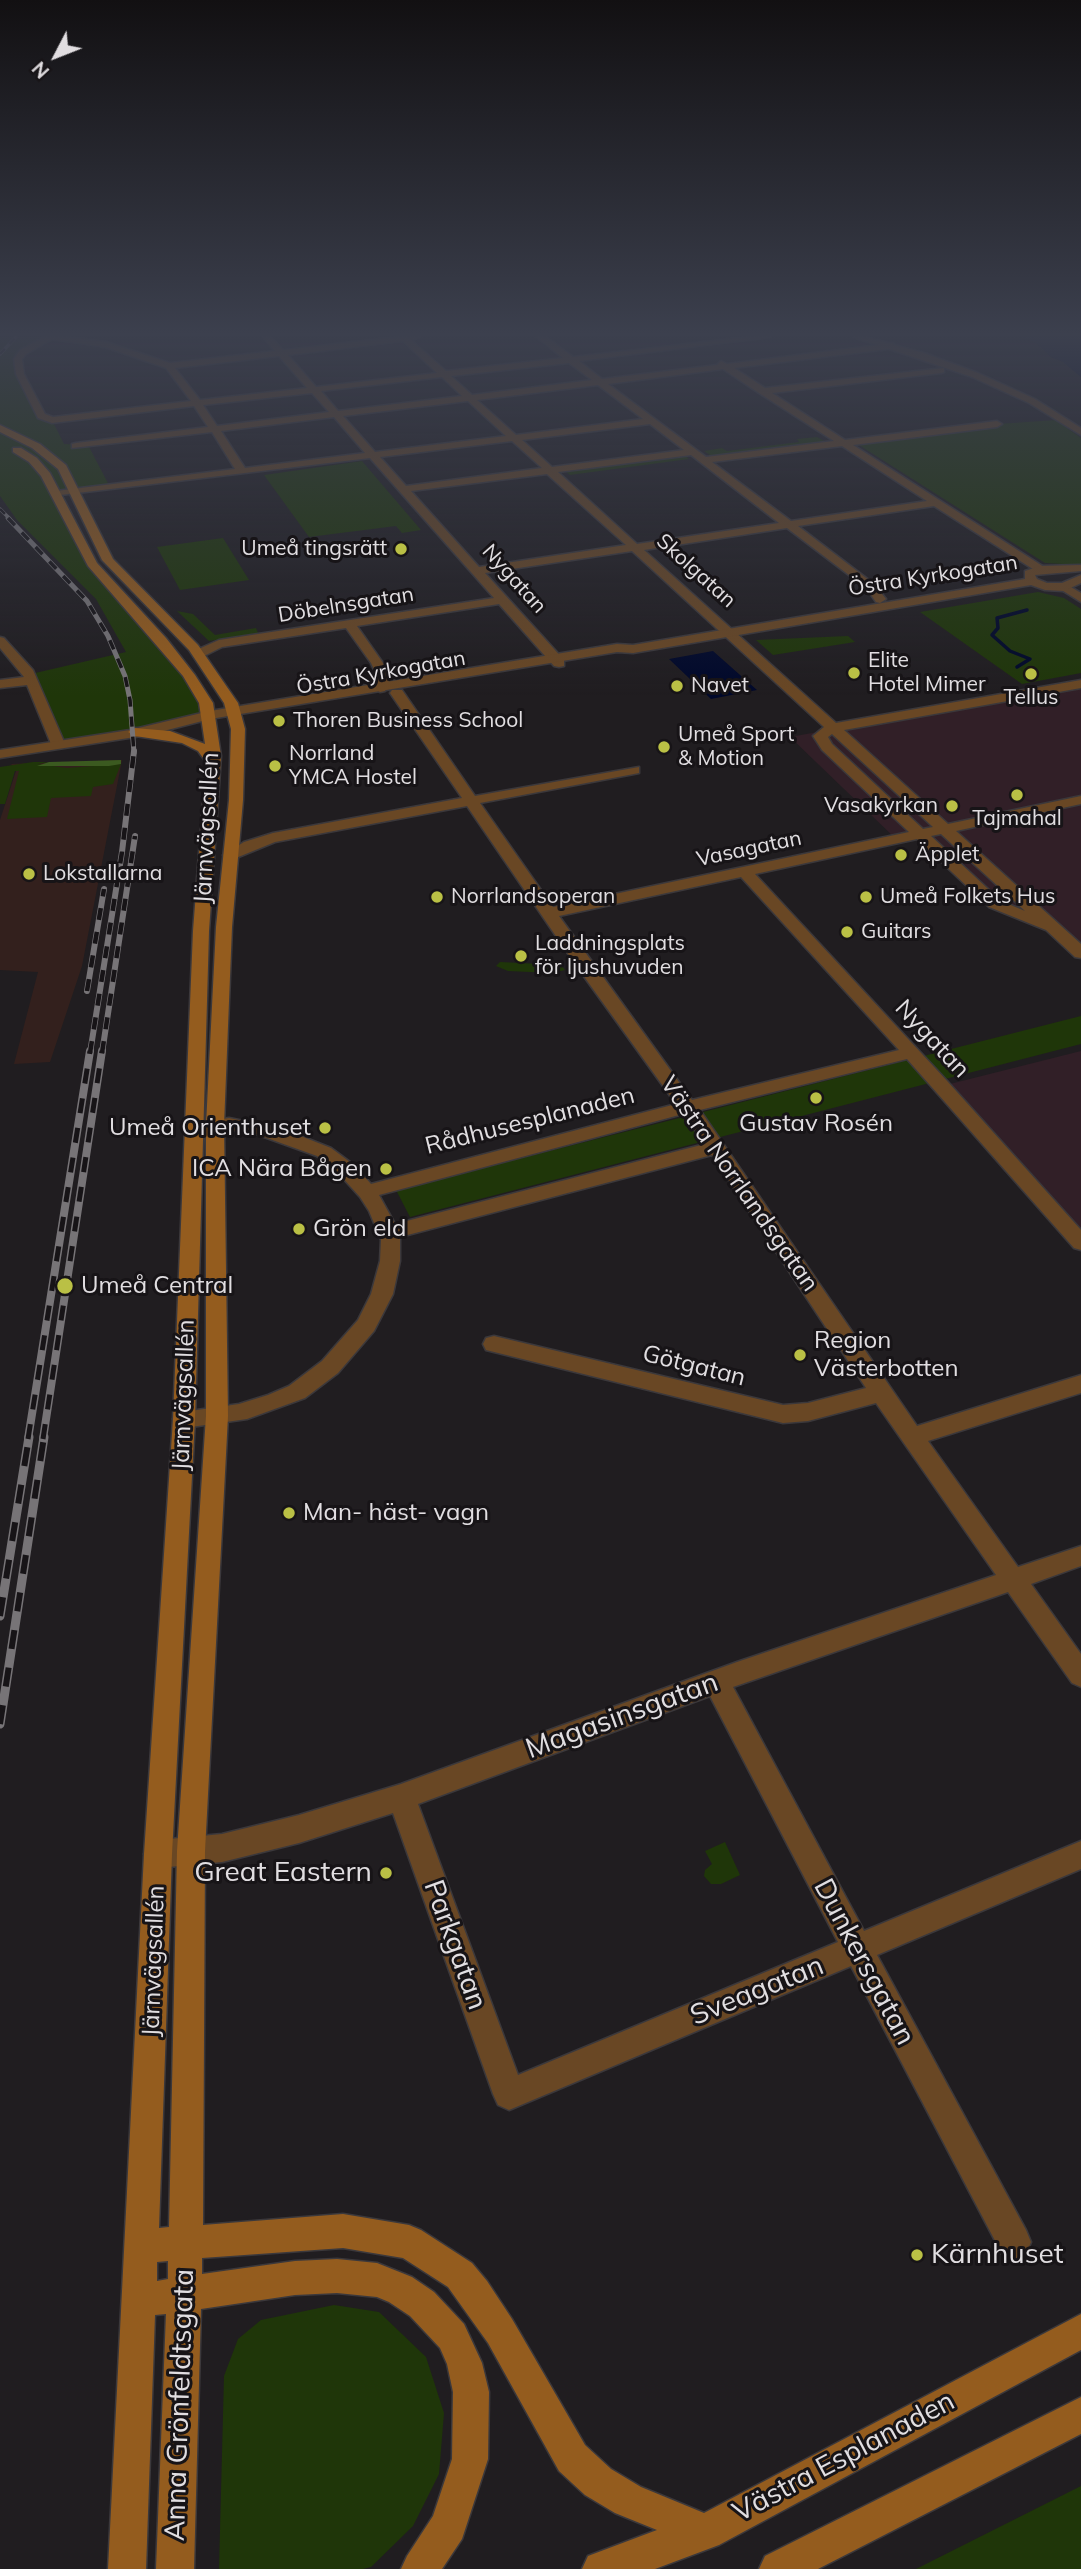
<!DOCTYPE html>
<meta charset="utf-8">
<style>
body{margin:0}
#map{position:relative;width:1081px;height:2569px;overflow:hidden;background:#201d20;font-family:Mulish,sans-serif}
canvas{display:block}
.north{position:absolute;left:21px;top:21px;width:70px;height:70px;-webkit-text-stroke:5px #171417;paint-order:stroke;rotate:228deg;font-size:19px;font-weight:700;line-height:28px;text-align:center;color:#e1dee1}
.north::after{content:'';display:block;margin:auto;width:24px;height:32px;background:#e1dee1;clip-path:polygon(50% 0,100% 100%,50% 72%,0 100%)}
</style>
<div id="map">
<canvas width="1081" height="2569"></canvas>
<div class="north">N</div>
</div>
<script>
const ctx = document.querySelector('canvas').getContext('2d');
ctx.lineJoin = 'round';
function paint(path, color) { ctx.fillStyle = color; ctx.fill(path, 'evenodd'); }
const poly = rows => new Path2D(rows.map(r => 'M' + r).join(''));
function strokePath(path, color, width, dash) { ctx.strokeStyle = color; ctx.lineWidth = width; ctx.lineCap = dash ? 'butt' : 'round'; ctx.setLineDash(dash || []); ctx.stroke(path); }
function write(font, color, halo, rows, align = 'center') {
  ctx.font = font + ' Mulish,sans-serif'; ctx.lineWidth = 6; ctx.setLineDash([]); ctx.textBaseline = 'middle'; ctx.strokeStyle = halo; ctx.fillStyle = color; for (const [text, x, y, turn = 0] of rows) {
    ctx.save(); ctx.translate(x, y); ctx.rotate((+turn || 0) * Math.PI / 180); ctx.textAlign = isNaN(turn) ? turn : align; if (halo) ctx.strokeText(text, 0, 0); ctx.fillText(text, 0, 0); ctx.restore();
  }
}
paint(poly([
 [1081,684,1081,953,1055,929,1005,910,920,834,896,839,790,737],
 [1081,1051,1081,1243,942,1086]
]), '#311f27');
paint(poly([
 [122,760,82,966,50,1062,14,1064,38,972,0,970,0,820,16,771,11,764]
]), '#33201d');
paint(poly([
 [0,337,49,337,23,352,20,374,41,416,52,420,64,444,88,445,111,489,57,494,92,564,162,641,210,715,135,732,58,744,31,674,126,652,96,599,17,520,0,496],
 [1056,420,1081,438,1081,565,1045,563,851,440,997,424],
 [817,437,826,442,713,457,704,451,722,448,727,451,799,442,797,439],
 [684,455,689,459,570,475,565,471],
 [362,461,421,530,402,533,396,526,309,537,264,475],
 [223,538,249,580,180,590,157,547],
 [1038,592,1064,598,1081,609,1081,673,1022,684,920,612],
 [177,611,193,614,215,635,256,628,258,633,209,641],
 [848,636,855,642,773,655,756,640],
 [33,762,49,762,38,764,67,768,121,764,113,784,93,787,91,796,51,798,47,817,7,819,19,771,15,771,5,804,0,804,0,767],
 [500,962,561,965,565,970,552,973,508,971,496,966],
 [1081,1016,1081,1044,410,1217,396,1190],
 [725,1842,740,1875,721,1884,711,1884,704,1876,705,1870,712,1864,705,1851],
 [334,2305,379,2312,426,2357,444,2413,439,2474,413,2526,371,2567,363,2569,219,2569,224,2376,238,2339,261,2320],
 [1081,2486,1081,2569,916,2569]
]), '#1f3609');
paint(poly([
 [121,760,121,764,109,766,37,766,49,762]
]), '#3b5a20');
paint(poly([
 [1022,337,1081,337,1081,377,1063,362,1051,357,1035,342],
 [713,651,757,690,711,699,669,659]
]), '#00082a');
strokePath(poly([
 [1017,667,1030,659,1010,651,992,635,998,628,997,618,1027,610]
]), '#00082a', 3.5);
const minor = poly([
 [44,337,68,337,106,342,170,363,275,351,263,337,271,337,283,350,398,337,420,337,411,340,446,371,563,358,537,337,546,337,573,357,748,337,770,337,579,361,602,379,717,365,721,361,727,364,893,343,896,348,734,368,765,388,944,368,944,372,941,373,772,393,845,440,997,421,1002,424,997,427,853,445,1044,567,1044,571,1036,571,934,506,798,526,874,584,886,599,880,603,876,602,866,588,787,528,644,550,836,723,1081,680,1081,688,844,730,948,824,1081,796,1081,804,956,831,1081,944,1081,958,1075,957,1046,930,989,907,917,839,755,874,948,1082,1081,1230,1081,1250,1074,1248,907,1059,700,1110,917,1426,1081,1375,1081,1393,928,1441,1018,1567,1081,1546,1081,1566,1031,1584,1081,1654,1081,1687,1072,1683,1008,1592,733,1687,864,1931,1081,1841,1081,1869,877,1955,1026,2230,1031,2242,1026,2254,1014,2259,1002,2254,851,1966,509,2110,498,2105,493,2094,393,1813,299,1843,222,1862,158,1868,148,1864,144,1854,148,1844,158,1840,222,1834,299,1815,401,1784,737,1662,996,1575,876,1403,808,1421,783,1423,486,1350,483,1344,486,1338,494,1336,783,1405,808,1403,866,1388,712,1155,400,1237,400,1261,393,1294,374,1331,338,1373,305,1398,247,1419,184,1428,176,1425,173,1419,176,1413,239,1404,268,1395,289,1386,322,1361,358,1320,371,1294,380,1261,381,1240,369,1211,360,1197,340,1175,317,1156,253,1133,229,1130,198,1134,191,1132,189,1128,191,1124,229,1118,283,1129,331,1148,354,1165,371,1184,676,1104,575,964,467,806,275,842,231,860,223,855,244,842,273,833,462,798,390,693,392,690,402,690,475,796,639,767,639,773,634,774,480,803,553,907,909,832,822,750,813,736,824,727,632,551,485,573,564,660,564,666,559,667,554,666,499,604,357,626,383,663,390,678,385,691,380,692,373,688,378,678,371,663,346,628,222,647,202,657,194,657,194,651,219,640,494,598,370,458,52,496,52,492,56,491,235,469,212,432,72,448,72,444,76,443,208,427,194,406,52,423,38,418,16,374,14,359,20,350,44,337],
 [52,339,105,347,166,368,191,401,53,417,45,414,24,374,22,359,26,354,52,339],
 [403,341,437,373,316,387,288,355,403,341],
 [279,356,307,388,200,400,175,368,279,356],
 [569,363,592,380,472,395,451,376,569,363],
 [723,369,759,393,834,441,706,457,608,384,723,369],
 [442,377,462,396,338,411,321,391,442,377],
 [598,385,643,419,516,435,477,400,598,385],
 [312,393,329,412,217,426,203,405,312,393],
 [468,401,506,436,375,452,343,416,468,401],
 [334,417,365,453,245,468,221,431,334,417],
 [650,424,684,450,552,467,522,440,650,424],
 [512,441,542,468,406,486,380,457,512,441],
 [842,446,927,501,791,521,712,462,842,446],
 [691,455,779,523,637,544,558,472,691,455],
 [547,474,626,545,479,567,411,491,547,474],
 [832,734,933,827,923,829,832,744,828,737,832,734],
 [941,834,1025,911,1001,901,931,836,941,834],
 [741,877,899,1050,692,1100,559,916,741,877],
 [683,1114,705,1144,395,1224,379,1195,683,1114],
 [710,1696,838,1942,518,2075,418,1804,710,1696],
 [1064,583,1081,593,1081,602,1060,589,1060,585,1064,583],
 [0,637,4,638,33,670,65,744,63,747,53,747,51,744,27,685,0,688,0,680,24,677,0,648,0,637]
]);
const tertiary = poly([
 [854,337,866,337,924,353,978,373,1035,399,1081,428,1081,435,1029,403,972,377,854,337],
 [1081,565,1081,571,1035,575,1037,579,1047,583,1062,583,1081,575,1081,583,1064,591,1045,590,1031,585,633,653,617,652,210,719,148,735,0,758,0,750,130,730,210,711,617,644,633,645,1025,579,1025,571,1040,566,1081,565]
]);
const secondary = poly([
 [0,425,40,444,66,465,113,559,198,645,238,703,245,729,243,800,232,927,224,1125,228,1416,205,1851,203,2225,343,2214,409,2225,421,2230,472,2263,487,2281,512,2319,585,2445,611,2469,641,2487,704,2513,1081,2314,1081,2350,719,2545,655,2569,582,2569,588,2556,657,2530,615,2513,585,2495,559,2471,488,2343,448,2287,403,2258,343,2248,202,2258,202,2274,295,2261,337,2259,377,2263,412,2277,434,2292,464,2324,482,2363,489,2392,488,2459,462,2539,442,2569,401,2569,407,2556,433,2516,452,2459,453,2392,447,2364,440,2348,410,2316,389,2302,377,2297,337,2293,295,2295,201,2309,194,2569,156,2569,166,2314,155,2315,146,2569,108,2569,144,1854,173,1419,193,931,206,762,198,751,182,743,135,736,128,732,135,728,170,731,205,744,199,703,183,676,88,566,41,476,29,462,13,452,13,448,21,448,37,458,50,473,97,563,166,638,195,675,213,703,221,756,209,931,195,1419,172,1854,159,2228,169,2227,177,1851,206,1416,206,1125,216,927,229,800,231,729,224,703,189,650,102,560,58,469,32,448,0,432,0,425],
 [168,2261,168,2279,157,2281,157,2262,168,2261],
 [1081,2397,1081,2434,818,2569,759,2569,765,2556,1081,2397]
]);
strokePath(minor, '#3b383b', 3);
strokePath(tertiary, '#3b383b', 3);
strokePath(secondary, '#3b383b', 3);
paint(minor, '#694724');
paint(tertiary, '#694724');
paint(secondary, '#945c1e');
const railFar4 = poly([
 [0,354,16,337],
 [0,509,10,519]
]);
const railFar3 = poly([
 [8,518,87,601,108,636,125,676,130,700,134,753]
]);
const railFar2 = poly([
 [87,991,104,889],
 [90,1053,122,852,134,751],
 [102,1053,135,836]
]);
const railFar1 = poly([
 [28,1439,90,1051],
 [43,1439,102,1051]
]);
const rail = poly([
 [0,1616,29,1437],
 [0,1724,44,1437]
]);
strokePath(railFar4, '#777477', 3.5);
strokePath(railFar3, '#777477', 5);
strokePath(railFar2, '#777477', 6);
strokePath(railFar1, '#777477', 8);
strokePath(rail, '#777477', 9);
strokePath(railFar4, '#171417', 2.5, [7]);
strokePath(railFar3, '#171417', 3.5, [10]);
strokePath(railFar2, '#171417', 4.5, [12]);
strokePath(railFar1, '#171417', 5, [15]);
strokePath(rail, '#171417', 6, [19]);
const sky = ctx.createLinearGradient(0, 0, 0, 696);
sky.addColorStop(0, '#121012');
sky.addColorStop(0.48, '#3c404e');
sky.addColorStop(1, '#3c404e00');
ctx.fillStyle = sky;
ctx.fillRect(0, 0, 1081, 696);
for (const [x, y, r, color] of [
 [401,549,7,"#bac045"],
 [854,673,7,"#bac045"],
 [1031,674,7,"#bac045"],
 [677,686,7,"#bac045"],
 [279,721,7,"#bac045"],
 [664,747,7,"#bac045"],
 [275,766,7,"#bac045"],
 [1017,795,7,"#bac045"],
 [952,806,7,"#bac045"],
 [901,855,7,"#bac045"],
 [29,874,7,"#bac045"],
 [437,897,7,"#bac045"],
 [866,897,7,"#bac045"],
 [847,932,7,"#bac045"],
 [521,956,7,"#bac045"],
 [816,1098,7,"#bac045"],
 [325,1128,7,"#bac045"],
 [386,1169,7,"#bac045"],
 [299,1229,7,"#bac045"],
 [65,1286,9,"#bac045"],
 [800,1355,7,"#bac045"],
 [289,1513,7,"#bac045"],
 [386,1873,7,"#bac045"],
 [917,2255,7,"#bac045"]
]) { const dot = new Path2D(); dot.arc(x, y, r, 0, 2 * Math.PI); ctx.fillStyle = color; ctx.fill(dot); strokePath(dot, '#171417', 2.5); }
write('21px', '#e1dee1', '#171417', [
 ["Umeå tingsrätt",387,549,"right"],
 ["Elite",868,661],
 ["Hotel Mimer",868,685],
 ["Navet",691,686],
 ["Tellus",1031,698,"center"],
 ["Thoren Business School",293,721],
 ["Umeå Sport",678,735],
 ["& Motion",678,759],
 ["Norrland",289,754],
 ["YMCA Hostel",289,778],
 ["Vasakyrkan",938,806,"right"],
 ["Tajmahal",1017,819,"center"],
 ["Äpplet",915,855],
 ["Lokstallarna",43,874],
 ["Norrlandsoperan",451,897],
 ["Umeå Folkets Hus",880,897],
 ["Guitars",861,932],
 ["Laddningsplats",535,944],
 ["för ljushuvuden",535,968]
], 'left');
write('21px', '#e1dee1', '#171417', [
 ["Skolgatan",696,571,42],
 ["Östra Kyrkogatan",933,576,-9],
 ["Nygatan",514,579,48],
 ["Döbelnsgatan",346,605,-9],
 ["Östra Kyrkogatan",381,673,-10],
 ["Vasagatan",749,849,-12]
]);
write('24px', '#e1dee1', '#171417', [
 ["Järnvägsallén",207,828,-87],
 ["Nygatan",932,1039,47],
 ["Rådhusesplanaden",530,1121,-14],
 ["Västra Norrlandsgatan",739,1184,55],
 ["Götgatan",694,1366,14],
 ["Järnvägsallén",184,1395,-88],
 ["Järnvägsallén",154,1961,-88]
]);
write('24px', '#e1dee1', '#171417', [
 ["Gustav Rosén",816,1124,"center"],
 ["Umeå Orienthuset",311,1128,"right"],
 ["ICA Nära Bågen",372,1169,"right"],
 ["Grön eld",313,1229],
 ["Umeå Central",81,1286],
 ["Region",814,1341],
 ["Västerbotten",814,1369],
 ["Man- häst- vagn",303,1513]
], 'left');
write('28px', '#e1dee1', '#171417', [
 ["Magasinsgatan",622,1716,-20],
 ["Parkgatan",455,1945,70],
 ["Dunkersgatan",864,1962,62],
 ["Sveagatan",757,1991,-22],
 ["Anna Grönfeldtsgata",180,2405,-88],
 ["Västra Esplanaden",844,2457,-28]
]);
write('28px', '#e1dee1', '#171417', [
 ["Great Eastern",372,1873],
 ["Kärnhuset",931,2255,"left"]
], 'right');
</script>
